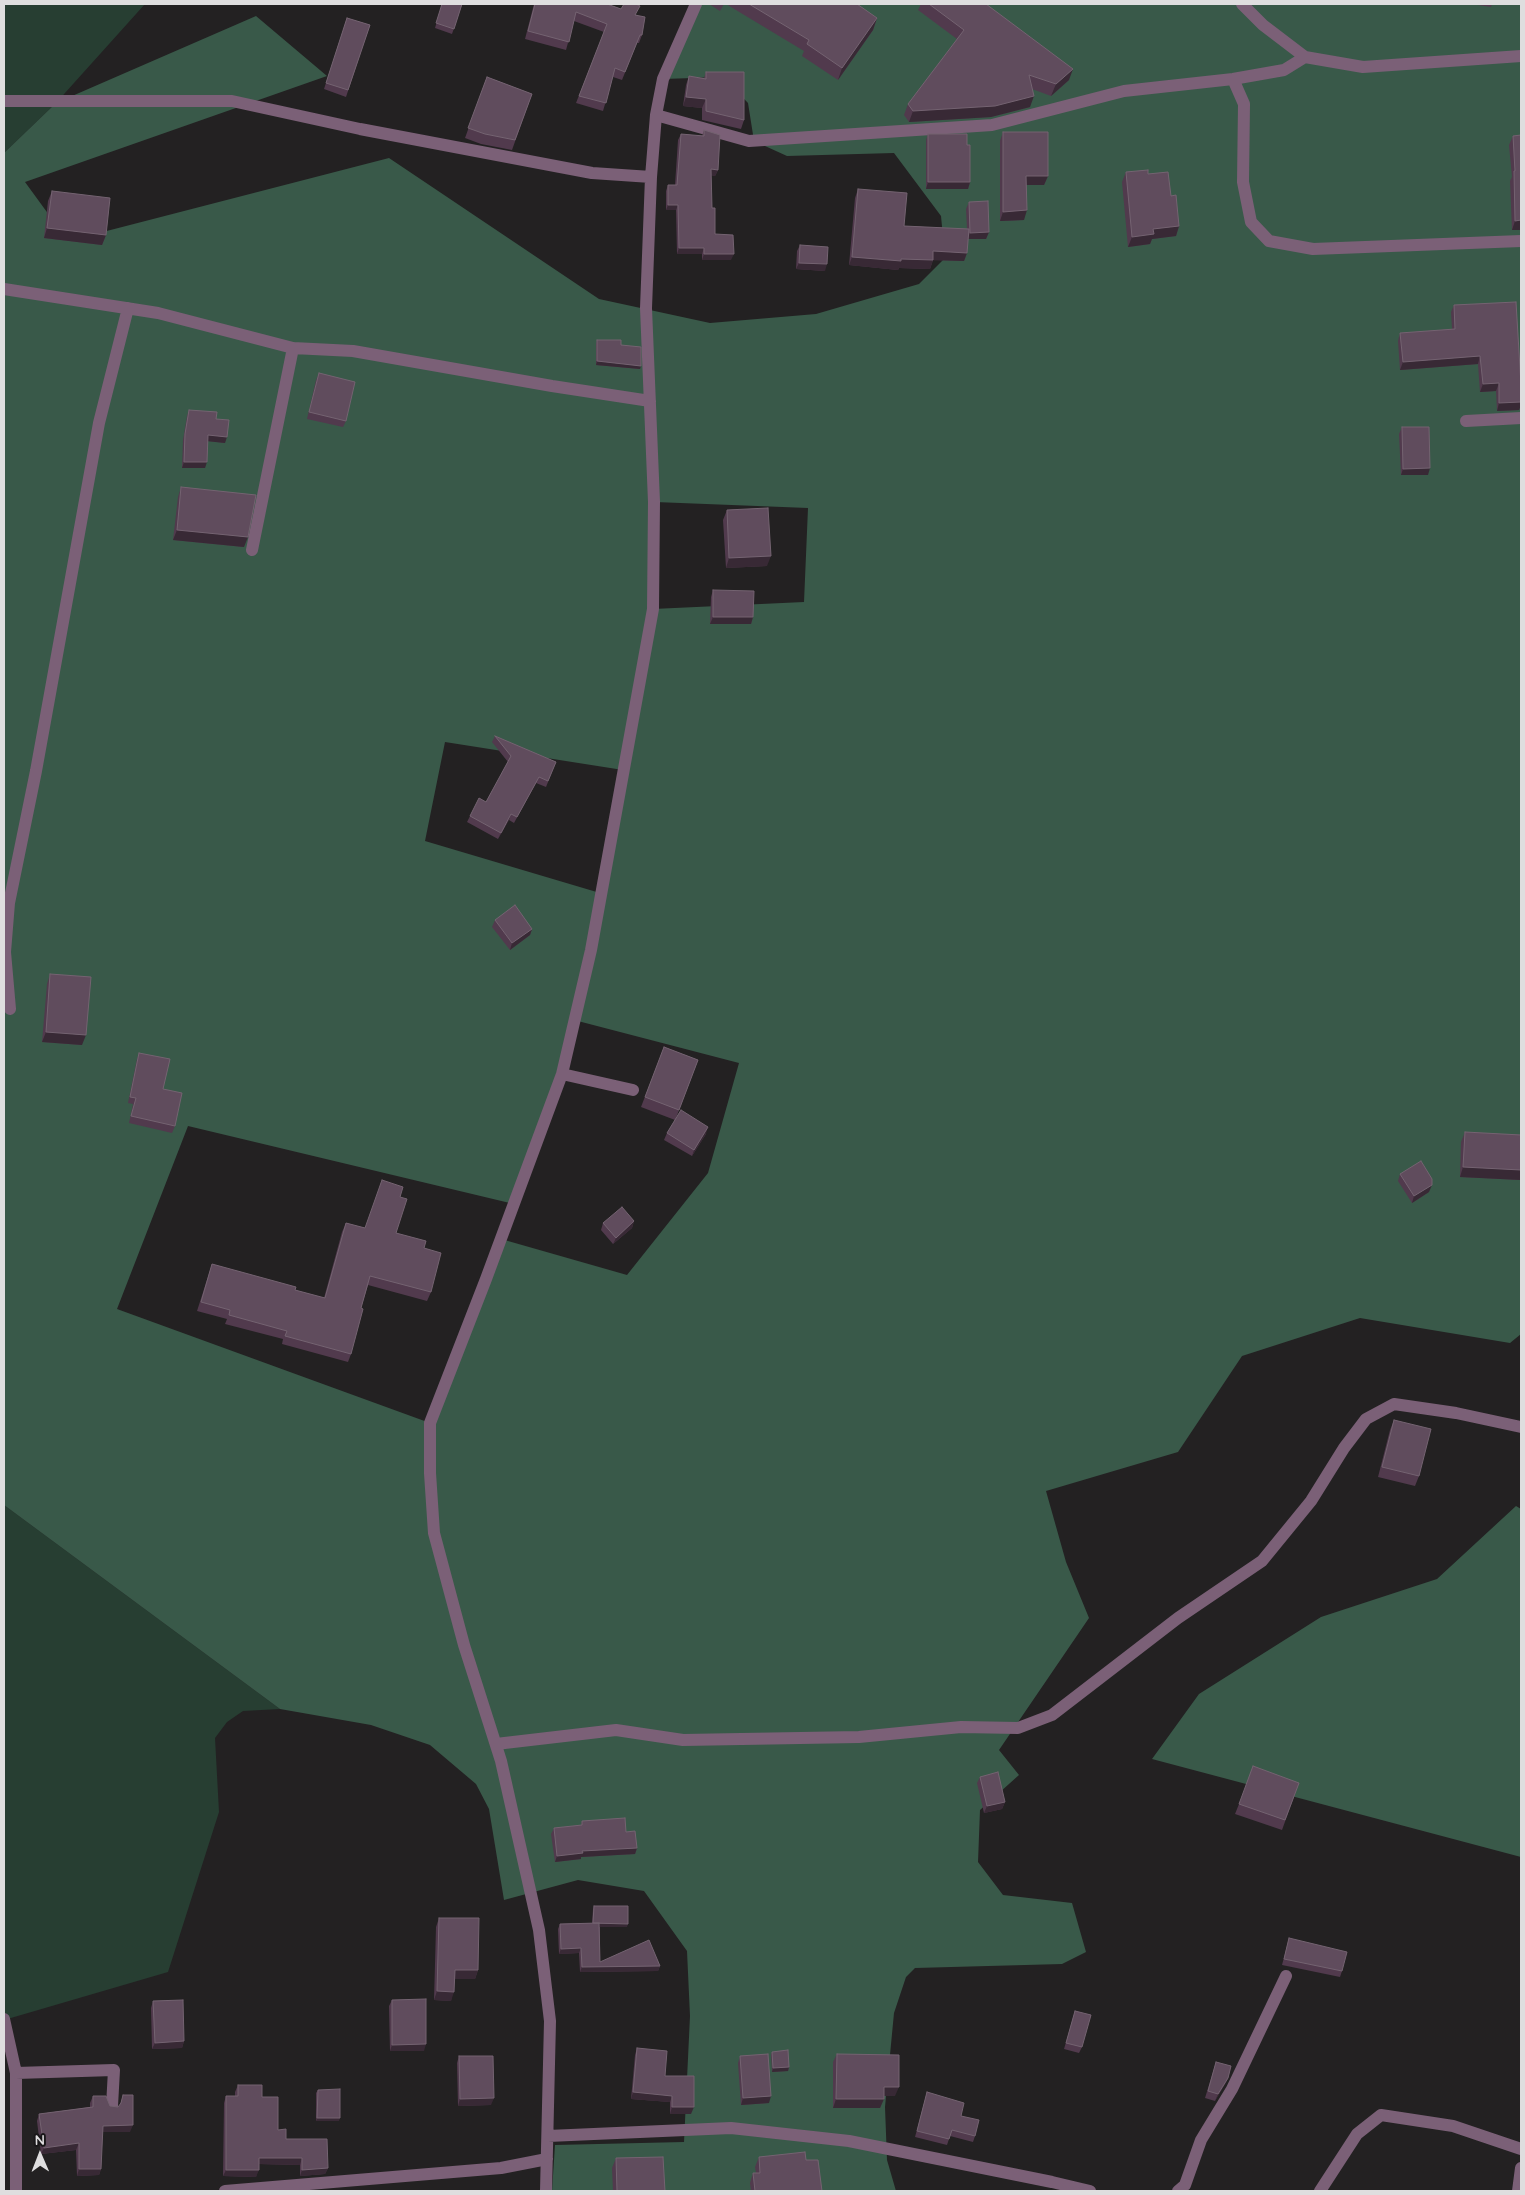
<!DOCTYPE html>
<style>
body{margin:0}
#map{position:relative;width:1525px;height:2195px;overflow:hidden;background:#232122;font-family:Quicksand,sans-serif}
canvas{display:block}
.frame{position:absolute;inset:0;border:5px solid #dfdedf;pointer-events:none}
.north{position:absolute;left:15px;top:2130px;width:50px;height:50px;-webkit-text-stroke:4px #191719;paint-order:stroke;rotate:359deg;font-size:14px;font-weight:700;line-height:20px;text-align:center;color:#dfdedf}
.north::after{content:'';display:block;margin:auto;width:18px;height:22px;background:#dfdedf;clip-path:polygon(50% 0,100% 100%,50% 72%,0 100%)}
</style>
<div id="map">
<canvas width="1525" height="2195"></canvas>
<div class="frame"></div>
<div class="north">N</div>
</div>
<script>
const ctx = document.querySelector('canvas').getContext('2d');
ctx.lineJoin = 'round';
function paint(path, color) { ctx.fillStyle = color; ctx.fill(path, 'evenodd'); }
const poly = rows => new Path2D(rows.map(r => 'M' + r).join(''));
function strokePath(path, color, width, dash) { ctx.strokeStyle = color; ctx.lineWidth = width; ctx.lineCap = dash ? 'butt' : 'round'; ctx.setLineDash(dash || []); ctx.stroke(path); }
paint(poly([
 [4,4,145,4,56,103,4,153],
 [4,1505,280,1709,243,1711,227,1722,215,1738,219,1812,168,1972,4,2020]
]), '#273e32');
paint(poly([
 [696,4,1521,4,1521,1334,1510,1343,1360,1318,1242,1356,1178,1452,1046,1491,1066,1562,1089,1618,999,1750,1019,1775,980,1810,978,1862,1003,1895,1072,1903,1086,1952,1062,1964,915,1968,906,1977,894,2013,885,2107,887,2160,896,2191,552,2191,555,2145,684,2142,690,2016,687,1951,644,1891,578,1880,504,1900,489,1809,476,1784,430,1745,371,1725,280,1709,4,1505,4,153,56,103,256,16,327,76,25,182,68,241,389,158,599,299,710,323,816,314,919,284,945,258,941,216,894,153,787,156,754,141,748,103,723,77,663,79],
 [655,502,808,508,804,602,653,609],
 [445,742,623,770,600,893,425,841],
 [574,1020,739,1063,708,1173,627,1275,501,1239,430,1423,117,1309,188,1126,514,1204],
 [1516,1506,1521,1509,1521,1857,1152,1759,1199,1694,1321,1617,1437,1579]
]), '#395949');
strokePath(poly([
 [1242,4,1263,25,1305,57,1363,67,1521,56],
 [1233,79,1244,104,1243,182,1251,222,1269,241,1313,249,1521,241],
 [4,101,232,101,360,129,592,173,651,177],
 [656,115,749,141,992,125,1124,91,1233,79,1284,70,1305,57],
 [4,289,158,313,293,348,353,351,552,386,650,401],
 [1466,421,1521,418],
 [252,550,293,348],
 [10,1009,5,952,9,903,36,771,99,423,128,308],
 [562,1074,633,1090],
 [496,1744,616,1730,683,1740,859,1737,961,1727,1018,1728,1052,1715,1178,1618,1262,1561,1311,1501,1344,1448,1366,1419,1394,1404,1456,1413,1521,1427],
 [4,2019,16,2073,16,2191],
 [16,2073,114,2070,112,2106],
 [548,2136,731,2128,849,2141,1052,2182,1090,2191],
 [225,2191,501,2168,547,2159],
 [546,2191,550,2021,539,1930,501,1761,464,1645,434,1533,430,1473,430,1423,486,1279,562,1074,591,950,653,609,654,502,646,308,651,177,656,115,663,79,696,4],
 [1178,2191,1185,2185,1201,2140,1232,2089,1286,1976],
 [1320,2191,1357,2134,1381,2115,1453,2126,1521,2149],
 [1518,2191,1521,2168]
]), '#7b6077', 12);
paint(poly([
 [442,4,462,4,452,34,435,28],
 [534,4,607,4,637,15,642,35,639,43,637,43,622,80,613,77,603,111,576,103,604,32,574,21,566,50,525,39],
 [709,4,724,4,720,11],
 [726,4,857,4,877,18,873,30,838,80,802,56,804,51],
 [921,4,986,4,1069,80,1051,96,1032,89,1030,107,991,117,909,122,904,115,908,104,957,39,918,10],
 [1471,4,1492,4,1491,7],
 [347,18,370,25,346,97,324,89],
 [706,72,744,120,741,129,702,120,702,108,683,106,686,85,689,76,704,78],
 [487,77,532,94,512,150,481,144,465,138],
 [704,130,718,170,715,176,711,175,712,208,715,234,731,260,702,260,702,254,677,254,676,210,666,210,666,191,668,185,675,185,678,140,681,134,702,136],
 [1003,132,1048,176,1044,185,1026,185,1024,220,1000,221,1000,141],
 [928,134,970,182,968,189,926,189,926,140],
 [1521,135,1521,230,1512,230,1510,181,1512,177,1509,145,1513,136],
 [1126,172,1148,174,1171,196,1179,226,1176,236,1152,239,1150,244,1128,247,1122,182],
 [858,189,904,226,967,229,966,209,969,202,989,232,986,239,968,239,967,253,964,261,933,260,930,269,899,268,898,270,849,265,855,198],
 [52,191,106,235,102,245,44,238,48,201],
 [800,245,825,271,796,269,797,251],
 [1454,305,1521,385,1521,405,1519,410,1497,411,1496,391,1480,392,1478,364,1400,370,1398,341,1400,333,1452,329,1451,312],
 [597,340,621,345,640,369,596,365,596,344],
 [319,373,346,421,343,427,307,419,316,380],
 [189,410,216,419,225,443,208,441,205,468,182,468,183,440,187,416],
 [1402,427,1428,475,1401,475,1399,434],
 [181,487,244,547,173,540,178,497],
 [727,510,767,566,726,568,723,520],
 [713,590,753,617,751,624,710,624,711,597],
 [495,736,556,762,546,787,536,783,514,823,509,820,498,839,467,822,470,816,486,802,508,762,492,742],
 [495,920,532,929,530,935,510,950,492,927],
 [50,974,82,1045,42,1042,47,984],
 [664,1047,698,1060,676,1118,706,1134,692,1156,664,1140,667,1133,675,1120,641,1107],
 [139,1053,175,1126,172,1133,129,1123,133,1104,128,1103,137,1059],
 [1465,1132,1521,1135,1521,1180,1460,1177,1461,1142],
 [1400,1174,1429,1192,1412,1203,1398,1181],
 [400,1197,396,1233,424,1248,431,1292,427,1301,368,1285,361,1308,351,1354,348,1362,282,1344,283,1339,225,1324,227,1319,197,1311,212,1264,295,1290,324,1298,342,1232,346,1223,365,1228],
 [634,1221,632,1228,613,1244,601,1230,603,1223],
 [1394,1420,1419,1476,1415,1486,1378,1477,1390,1430],
 [980,1777,1005,1802,1002,1809,984,1813,977,1783],
 [1299,1783,1282,1830,1235,1814,1239,1804],
 [582,1821,626,1832,637,1848,635,1854,581,1857,581,1859,555,1862,551,1834,554,1828,581,1825],
 [594,1906,627,1927,600,1927,600,1962,660,1966,658,1971,580,1972,579,1953,559,1954,558,1929,560,1924,592,1923,593,1909],
 [439,1918,478,1970,475,1979,455,1979,451,2001,434,2000,436,1927],
 [1289,1938,1342,1971,1340,1977,1282,1965],
 [392,2000,424,2051,390,2051,389,2006],
 [153,2001,184,2041,182,2048,152,2049,151,2008],
 [1075,2011,1082,2047,1079,2053,1064,2049],
 [637,2048,665,2076,691,2114,670,2114,670,2102,631,2099,635,2055],
 [772,2052,789,2067,788,2071,772,2072,771,2055],
 [837,2054,895,2096,884,2096,880,2108,833,2108,833,2062],
 [459,2056,491,2105,458,2106,457,2063],
 [740,2056,769,2103,741,2105,738,2063],
 [1216,2062,1228,2078,1225,2084,1215,2101,1205,2098],
 [238,2085,262,2097,278,2130,286,2139,328,2168,325,2174,300,2176,300,2165,259,2164,256,2177,223,2176,224,2103,226,2096,235,2096,235,2092],
 [318,2090,339,2121,316,2121,316,2093],
 [927,2092,961,2116,975,2136,973,2142,950,2136,947,2145,915,2137],
 [123,2095,130,2132,102,2132,101,2169,99,2175,77,2176,76,2150,41,2154,37,2121,39,2114,90,2107,90,2103,93,2096,110,2106,118,2107,120,2105],
 [759,2157,806,2160,822,2191,751,2191,750,2183,753,2173,756,2173,755,2167],
 [616,2158,665,2191,613,2191,612,2168]
]), '#513a4d');
paint(poly([
 [877,18,873,30,838,80,842,68],
 [1073,69,1069,80,1051,96,1056,84],
 [1034,96,1030,107,991,117,909,122,913,111],
 [686,97,706,99,702,108,683,106],
 [711,169,718,170,715,176,709,175],
 [1026,176,1048,176,1044,185,1022,185],
 [928,182,970,182,968,189,926,189],
 [668,205,678,205,676,210,666,210],
 [1027,210,1024,220,1000,221,1003,212],
 [1521,220,1521,230,1512,230,1515,221],
 [1179,226,1176,236,1152,239,1150,244,1128,247,1132,237,1153,229],
 [47,228,106,235,102,245,44,238],
 [989,232,986,239,967,239,970,233],
 [679,248,704,248,702,254,677,254],
 [933,251,967,253,964,261,930,260],
 [704,254,734,254,731,260,702,260],
 [852,257,933,260,930,269,899,268,898,270,849,265],
 [799,263,827,264,825,271,796,269],
 [1480,356,1478,364,1400,370,1403,362],
 [597,361,641,366,640,369,596,365],
 [1499,383,1496,391,1480,392,1483,384],
 [1521,402,1521,405,1519,410,1497,411,1499,403],
 [208,435,227,437,225,443,206,441],
 [184,462,207,462,205,468,182,468],
 [1430,468,1428,475,1401,475,1403,469],
 [177,530,248,537,244,547,173,540],
 [771,556,767,566,726,568,729,558],
 [713,617,753,617,751,624,710,624],
 [511,814,509,820,498,839,501,833],
 [532,929,530,935,510,950,512,943],
 [46,1032,86,1035,82,1045,42,1042],
 [708,1127,706,1134,692,1156,694,1150],
 [1463,1167,1521,1170,1521,1180,1460,1177],
 [1432,1185,1429,1192,1412,1203,1414,1196],
 [634,1221,632,1228,613,1244,616,1238],
 [1005,1802,1002,1809,984,1813,987,1806],
 [637,1848,635,1854,581,1857,581,1859,555,1862,557,1856,582,1851],
 [593,1924,628,1924,627,1927,592,1927],
 [581,1948,579,1953,559,1954,561,1949],
 [660,1966,658,1971,580,1972,582,1967],
 [455,1970,478,1970,475,1979,452,1979],
 [437,1991,454,1992,451,2001,434,2000],
 [184,2041,182,2048,152,2049,155,2043],
 [426,2044,424,2051,390,2051,392,2045],
 [789,2067,788,2071,772,2072,773,2068],
 [1228,2078,1225,2084,1215,2101,1218,2094],
 [884,2087,899,2087,895,2096,881,2096],
 [633,2092,672,2096,670,2102,631,2099],
 [771,2096,769,2103,741,2105,743,2098],
 [494,2098,491,2105,458,2106,460,2099],
 [836,2099,884,2099,880,2108,833,2108],
 [672,2107,694,2107,691,2114,670,2114],
 [317,2118,340,2118,339,2121,316,2121],
 [133,2125,130,2132,100,2132,103,2126],
 [79,2143,76,2150,41,2154,44,2148],
 [259,2158,302,2158,300,2165,257,2164],
 [328,2168,325,2174,300,2176,302,2170],
 [79,2169,101,2169,99,2175,77,2176],
 [226,2170,259,2170,256,2177,223,2176]
]), '#382935');
const building = poly([
 [442,4,462,4,454,29,436,23,442,4],
 [535,4,607,4,621,9,624,4,636,4,640,6,635,15,645,17,642,35,640,35,625,72,615,68,606,103,579,96,607,24,576,12,569,42,528,31,535,4],
 [749,4,857,4,877,18,842,68,807,44,809,40,749,4],
 [929,4,986,4,1073,69,1056,84,1029,75,1034,96,995,106,913,111,908,104,964,30,929,4],
 [347,18,370,25,348,90,326,83,347,18],
 [706,72,744,72,744,120,706,111,706,99,686,97,689,76,706,79,706,72],
 [487,77,532,94,515,140,485,134,468,128,487,77],
 [704,130,720,135,718,170,711,169,712,208,715,208,715,234,733,235,734,254,704,254,704,248,679,248,678,205,668,205,668,185,677,185,681,134,704,136,704,130],
 [1003,132,1048,132,1048,176,1026,176,1027,210,1003,212,1003,132],
 [928,134,967,134,967,145,970,145,970,182,928,182,928,134],
 [1521,135,1521,220,1515,221,1514,171,1515,171,1513,136,1521,135],
 [1148,170,1148,174,1168,172,1171,196,1176,195,1179,226,1153,229,1154,234,1132,237,1126,172,1148,170],
 [858,189,907,193,904,226,969,229,967,253,933,251,933,260,901,259,901,261,852,257,858,189],
 [52,191,110,198,106,235,47,228,52,191],
 [988,201,989,232,970,233,969,202,988,201],
 [800,245,828,247,827,264,799,263,800,245],
 [1516,302,1521,385,1521,402,1499,403,1499,383,1483,384,1480,356,1403,362,1400,333,1455,329,1454,305,1516,302],
 [597,340,621,340,621,345,641,347,641,366,597,361,597,340],
 [319,373,355,382,346,421,309,412,319,373],
 [189,410,217,412,216,419,229,420,227,437,208,435,207,462,184,462,185,434,189,410],
 [1402,427,1429,427,1430,468,1403,469,1402,427],
 [181,487,256,495,248,537,177,530,181,487],
 [768,508,771,556,729,558,727,510,768,508],
 [713,590,754,591,753,617,713,617,713,590],
 [495,736,556,762,548,781,539,777,517,817,511,814,501,833,470,816,479,798,486,802,511,756,495,736],
 [515,905,532,929,512,943,495,920,515,905],
 [50,974,91,977,86,1035,46,1032,50,974],
 [664,1047,698,1060,679,1110,645,1097,664,1047],
 [139,1053,170,1059,163,1089,182,1093,175,1126,131,1116,136,1098,130,1097,139,1053],
 [681,1110,708,1127,694,1150,667,1133,681,1110],
 [1465,1132,1521,1135,1521,1170,1463,1167,1465,1132],
 [1421,1161,1432,1179,1432,1185,1414,1196,1400,1174,1421,1161],
 [382,1180,403,1187,400,1197,407,1199,396,1233,426,1241,424,1248,441,1253,431,1292,370,1276,361,1308,363,1309,351,1354,285,1336,287,1331,229,1315,230,1310,201,1302,212,1264,296,1287,295,1290,325,1298,346,1223,365,1228,382,1180],
 [622,1207,634,1221,616,1238,603,1223,622,1207],
 [1394,1420,1431,1429,1419,1476,1382,1467,1394,1420],
 [1253,1766,1299,1783,1285,1820,1239,1804,1253,1766],
 [998,1772,1005,1802,987,1806,980,1777,998,1772],
 [625,1818,626,1832,635,1831,637,1848,582,1851,583,1853,557,1856,554,1828,582,1825,582,1821,625,1818],
 [594,1906,628,1906,628,1924,593,1923,594,1906],
 [439,1918,479,1918,478,1970,455,1970,454,1992,437,1991,439,1918],
 [599,1923,600,1962,649,1940,660,1966,582,1967,581,1948,561,1949,560,1924,599,1923],
 [1289,1938,1347,1952,1342,1971,1284,1959,1289,1938],
 [426,1999,426,2044,392,2045,392,2000,426,1999],
 [183,2000,184,2041,155,2043,153,2001,183,2000],
 [1075,2011,1091,2015,1082,2047,1066,2043,1075,2011],
 [637,2048,667,2051,665,2076,694,2076,694,2107,672,2107,672,2096,633,2092,637,2048],
 [788,2050,789,2067,773,2068,772,2052,788,2050],
 [768,2054,771,2096,743,2098,740,2056,768,2054],
 [837,2054,899,2055,899,2087,884,2087,884,2099,836,2099,837,2054],
 [459,2056,493,2056,494,2098,460,2099,459,2056],
 [1216,2062,1231,2066,1228,2078,1218,2094,1208,2091,1216,2062],
 [238,2085,262,2085,262,2097,278,2097,278,2130,286,2129,286,2139,327,2139,328,2168,302,2170,302,2158,259,2158,259,2170,226,2170,226,2096,238,2096,238,2085],
 [340,2089,340,2118,317,2118,318,2090,340,2089],
 [927,2092,964,2103,961,2116,979,2120,975,2136,952,2130,949,2139,917,2131,927,2092],
 [123,2095,133,2095,133,2125,103,2126,101,2169,79,2169,79,2143,44,2148,39,2114,93,2107,93,2096,106,2096,110,2106,118,2107,121,2103,123,2095],
 [805,2152,806,2160,818,2160,822,2191,755,2191,753,2173,760,2173,759,2157,805,2152],
 [663,2157,665,2191,617,2191,616,2158,663,2157]
]);
paint(building, '#604c5d');
strokePath(building, '#746371', 1);
</script>
